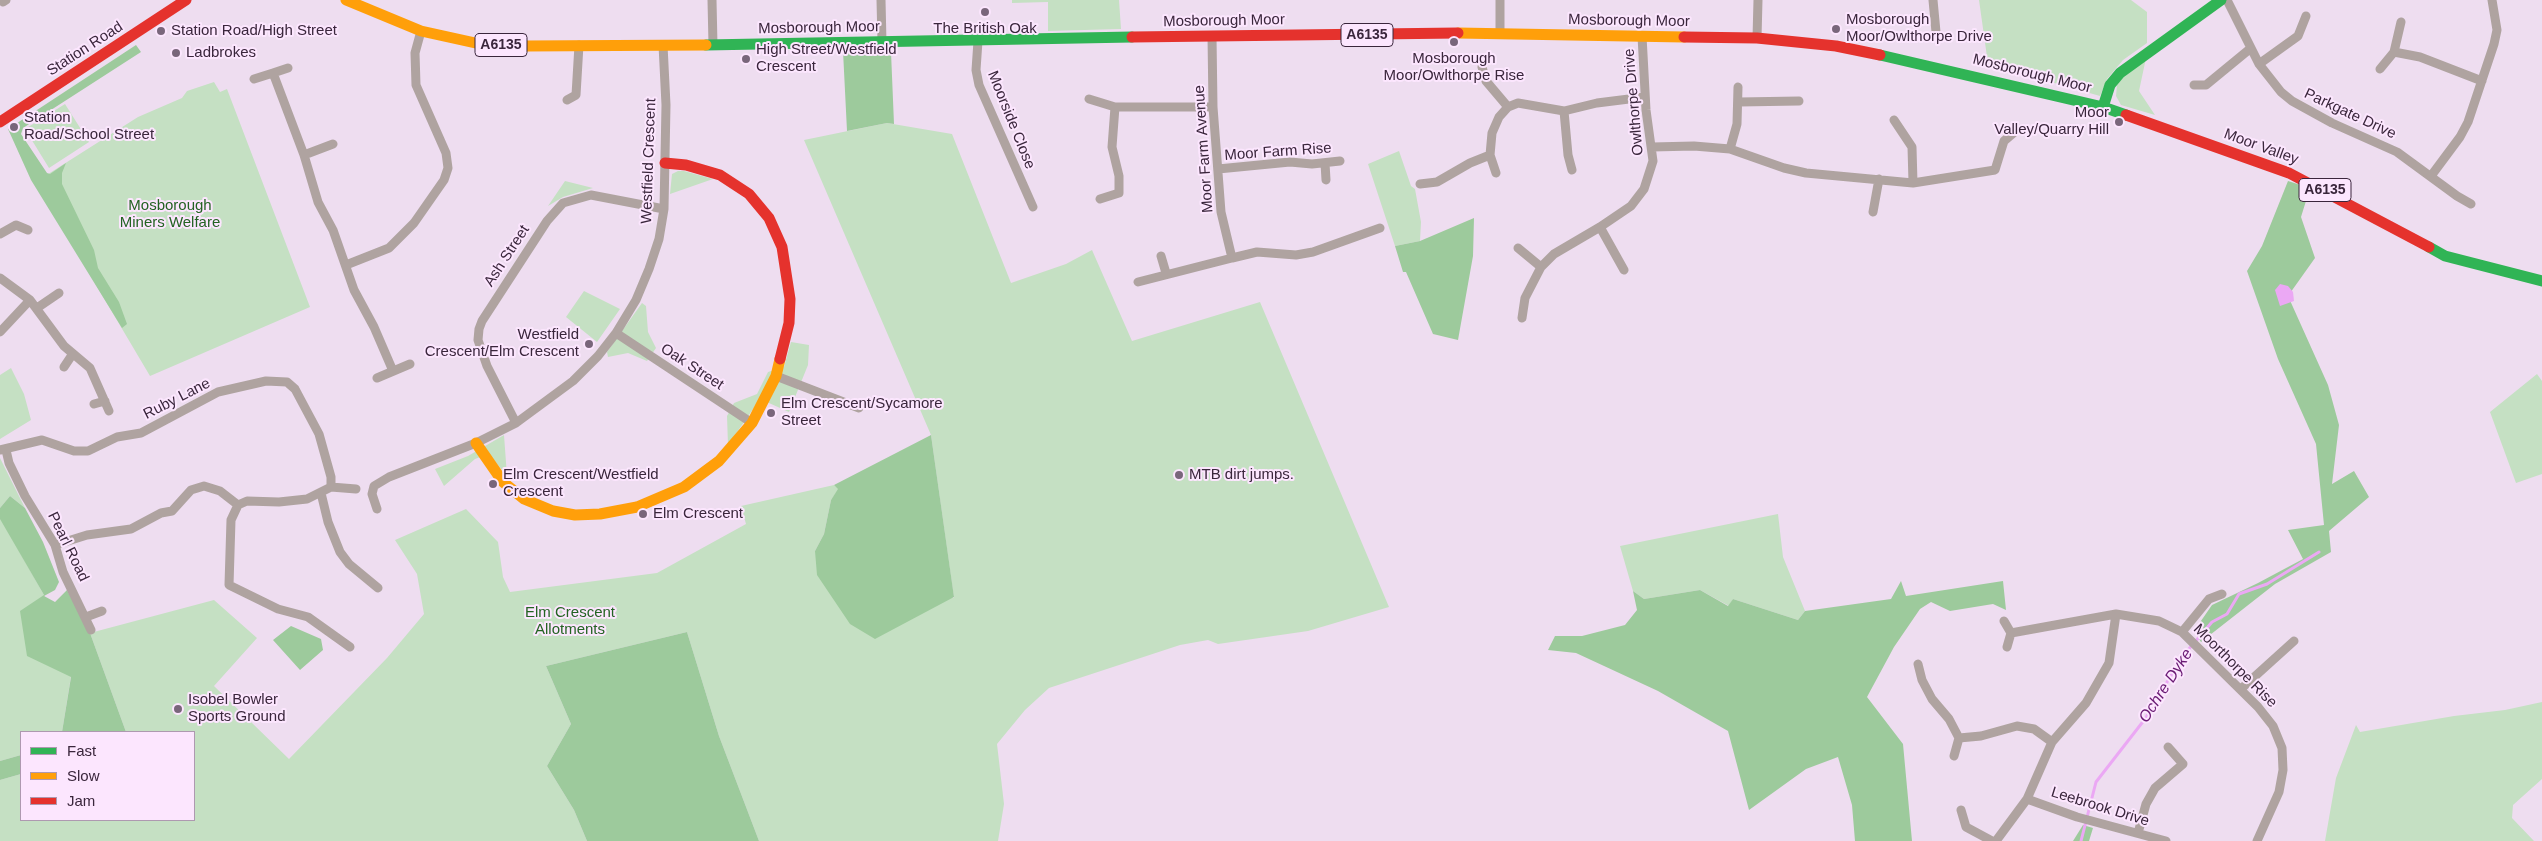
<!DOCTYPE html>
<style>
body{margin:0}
#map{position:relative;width:2542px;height:841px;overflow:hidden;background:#eeddf0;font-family:Arial,sans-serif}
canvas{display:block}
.legend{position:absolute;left:20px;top:731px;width:175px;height:90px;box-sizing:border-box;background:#fce6fe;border:1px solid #ae99b0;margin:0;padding:6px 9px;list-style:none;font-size:15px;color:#3a263c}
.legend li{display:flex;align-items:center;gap:10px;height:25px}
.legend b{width:25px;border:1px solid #ae99b0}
</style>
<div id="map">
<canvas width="2542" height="841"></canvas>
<ul class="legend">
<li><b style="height:6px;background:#30b455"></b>Fast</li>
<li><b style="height:6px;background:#ff9f0a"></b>Slow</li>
<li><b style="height:6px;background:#e5322d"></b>Jam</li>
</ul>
</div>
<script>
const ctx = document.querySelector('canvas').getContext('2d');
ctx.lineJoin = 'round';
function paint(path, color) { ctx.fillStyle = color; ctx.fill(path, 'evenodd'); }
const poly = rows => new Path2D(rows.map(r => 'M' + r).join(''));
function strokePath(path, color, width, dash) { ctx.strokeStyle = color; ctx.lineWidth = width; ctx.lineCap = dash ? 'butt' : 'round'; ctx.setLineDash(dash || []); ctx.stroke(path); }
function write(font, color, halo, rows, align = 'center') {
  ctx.font = font + ' Arial,sans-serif'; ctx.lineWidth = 4; ctx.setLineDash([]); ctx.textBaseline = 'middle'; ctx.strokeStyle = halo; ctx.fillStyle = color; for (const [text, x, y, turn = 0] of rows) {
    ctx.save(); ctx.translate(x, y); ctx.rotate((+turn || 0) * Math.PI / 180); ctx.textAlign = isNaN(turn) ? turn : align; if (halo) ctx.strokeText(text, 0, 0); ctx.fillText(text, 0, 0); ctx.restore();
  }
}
paint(poly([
 [1012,0,1119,0,1121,29,1048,31,1048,2,1012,3],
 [1979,0,2131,0,2147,12,2147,43,2123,60,2107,79,2100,96,1988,64],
 [2146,58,2139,91,2155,115,2121,105,2116,96,2117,85,2125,74],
 [214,82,220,92,227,89,310,307,150,376,89,273,45,176,138,117,182,98,187,91],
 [65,104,89,142,49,168,25,129],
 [887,123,952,134,1011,283,1066,264,1092,250,1132,341,1260,302,1389,607,1308,631,1218,644,1208,640,1180,645,1049,688,1025,710,997,744,1004,804,998,841,759,841,719,736,687,632,546,666,571,724,547,766,574,810,587,841,0,841,0,780,21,774,21,820,194,820,194,732,126,732,90,633,214,600,257,638,214,686,289,759,387,658,424,614,417,574,395,540,466,509,498,542,503,577,510,592,657,573,746,524,741,506,834,485,839,489,831,500,824,534,815,551,954,598,931,435,804,140],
 [1399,151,1411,186,1415,189,1421,222,1420,241,1395,246,1368,164],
 [678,171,684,171,713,179,670,194,672,174],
 [565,181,593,188,563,197,548,206],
 [584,291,620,309,597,342,566,317],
 [642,303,646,306,648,332,656,348,647,361,628,353,608,357,607,352],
 [791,342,809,345,808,365,789,412,760,399,728,445,727,416,734,403,757,394,768,372,784,367],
 [11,368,24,394,31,420,0,439,0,375],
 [2537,374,2542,381,2542,474,2516,483,2490,412],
 [504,435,507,476,489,454,475,459,444,486,435,469,468,456],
 [0,458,25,508,10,496,0,508],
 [1778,514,1783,557,1805,611,1798,620,1733,599,1729,606,1700,590,1644,599,1633,591,1620,546],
 [0,517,44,595,71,676,62,732,21,732,21,755,0,761],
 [2542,702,2542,779,2513,805,2512,818,2534,841,2325,841,2336,778,2356,725,2360,732,2454,716,2505,710]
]), '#c5e0c3');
paint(poly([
 [136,45,141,52,23,128,21,134,47,173,50,174,66,163,62,173,62,184,94,250,98,268,119,302,127,324,122,328,31,180,8,129],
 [843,51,891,52,894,124,887,123,847,131],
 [2288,181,2310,188,2301,217,2315,258,2288,296,2328,385,2339,425,2332,484,2354,471,2369,497,2329,531,2331,552,2275,584,2201,642,2194,631,2212,605,2258,583,2303,559,2288,530,2324,525,2316,444,2278,359,2247,271,2262,246],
 [1474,218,1473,256,1458,340,1433,334,1406,272,1403,272,1395,246,1420,241],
 [931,435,954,597,875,639,850,624,817,575,815,551,824,534,831,500,838,489,834,485],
 [10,496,25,508,43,542,59,582,55,590,44,596,55,602,67,590,90,633,126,732,62,732,71,677,27,656,20,611,44,595,0,519,0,508],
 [1901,581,1906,596,2003,581,2006,610,1993,604,1950,611,1931,602,1920,609,1894,647,1867,697,1903,744,1912,841,1855,841,1852,805,1838,757,1806,769,1749,810,1728,731,1658,691,1576,653,1548,650,1555,636,1582,636,1625,625,1637,610,1633,591,1644,599,1700,590,1728,606,1733,599,1798,620,1805,611,1891,599],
 [291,626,321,639,323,650,300,670,273,640],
 [687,632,719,736,759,841,587,841,574,810,547,766,571,724,546,666],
 [21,755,21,774,0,780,0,761],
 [2083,825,2093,828,2089,841,2073,841]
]), '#9dca9c');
paint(poly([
 [2280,284,2288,286,2293,292,2294,301,2280,306,2275,290]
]), '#eba8f4');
strokePath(poly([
 [2081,841,2096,782,2145,719,2182,657,2212,622,2227,614,2239,594,2267,584,2319,552]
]), '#eba8f4', 3);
strokePath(poly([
 [712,0,713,45],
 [881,0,882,42],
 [1500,0,1500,33],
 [1933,0,1936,32],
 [2227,0,2259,64,2281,92,2292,101,2332,123,2397,152,2457,196,2471,204],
 [3,2,6,0],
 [1757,38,1758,0],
 [978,41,976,70,979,85,1033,207],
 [2394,52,2420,57,2482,81],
 [2259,64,2298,36,2306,16],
 [1482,67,1486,81,1508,107],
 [2380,69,2394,52,2401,22],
 [273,73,288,68],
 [254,79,273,73,304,155,318,202,333,230,354,290,374,327,393,371],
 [2194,85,2206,85,2251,48],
 [1089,99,1115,107,1213,107],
 [567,100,576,95,579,45],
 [1739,102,1799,101],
 [1564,111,1568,155,1572,170],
 [1894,120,1912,147,1913,183],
 [1652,147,1694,146,1730,149,1784,168,1806,173,1913,183,1995,170,2004,141,2018,129],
 [1730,149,1737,124,1738,87],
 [304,155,333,144],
 [1325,163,1326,180],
 [1218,169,1290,162,1312,164,1340,161],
 [1496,173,1490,155,1492,133,1499,117,1508,107,1518,103,1564,111,1597,103,1645,97],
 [2431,176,2460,137,2468,122,2494,44,2497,30,2492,0],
 [1420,184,1437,182,1470,163,1490,155],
 [1100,199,1119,193,1119,176,1112,147,1115,107],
 [1873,212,1879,179],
 [1600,227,1624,270],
 [0,234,16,225,28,230],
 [1518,248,1541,267],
 [1161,256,1166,273],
 [1232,258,1257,252,1296,255,1313,252,1380,228],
 [346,265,389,248,414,223,444,180,448,168,446,153,416,85,415,53,421,31],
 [0,278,30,300,64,346,90,368,109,411],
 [1138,282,1232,258,1221,212,1213,107,1212,36],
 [37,308,59,293],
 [1522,318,1525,298,1541,267,1554,254,1600,227,1631,206,1644,189,1653,161,1646,110,1642,36],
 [0,332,30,300],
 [616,333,752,423],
 [64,367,72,355],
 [776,376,859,408],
 [377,378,410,364],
 [94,404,105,401],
 [516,423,487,366,478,340,479,329,482,321,547,221,563,203,591,195,664,209],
 [0,450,42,440,74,451,88,451,117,437,141,433,218,392,266,381,287,382,295,389,319,434,331,477,331,487,307,499,279,502,247,501,238,505],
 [6,450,9,463,25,496,55,545,63,572,91,630],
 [331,487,356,489],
 [321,493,328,522,340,552,349,564,378,588],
 [238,505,231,520,229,585,278,609,308,617,350,647],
 [377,509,372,494,374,486,389,477,476,443,516,423,573,381,598,356,616,333,636,300,649,269,659,239,664,209,666,105,663,45],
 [55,545,87,535,131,529,161,513,172,511,191,490,204,486,220,491,238,505],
 [86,617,102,611],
 [2004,621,2011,633,2116,614,2159,621,2182,632,2258,707,2273,726,2282,748,2283,770,2279,792,2257,841],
 [2182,632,2209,599,2222,594],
 [2007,647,2011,633],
 [1918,664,1922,680,1932,699,1949,719,1959,738,1981,736,2017,726,2034,729,2052,742],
 [2242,688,2294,641],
 [1954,756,1959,738],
 [2027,799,2077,817,2166,841],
 [1961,810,1966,827,1992,841],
 [2138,833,2146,804,2155,788,2183,764,2168,747],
 [1996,841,2027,799,2052,742,2086,703,2109,663,2116,614]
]), '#afa3a0', 9);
strokePath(poly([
 [706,45,1132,37],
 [1880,55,2103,107,2126,115],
 [2103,107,2110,85,2120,73,2221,0],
 [2429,247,2445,256,2542,281]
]), '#30b455', 11);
strokePath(poly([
 [346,0,421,31,480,44,526,46,706,45],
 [1458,33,1684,37],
 [476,443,503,482,524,499,553,511,575,515,600,514,637,507,684,487,719,461,752,423,776,376,780,359]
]), '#ff9f0a', 11);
strokePath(poly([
 [1132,37,1458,33],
 [1684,37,1757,38,1836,46,1880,55],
 [2126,115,2289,173,2429,247],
 [0,122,186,0],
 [665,163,686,165,720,175,749,194,769,218,782,247,790,299,789,323,780,359]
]), '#e5322d', 11);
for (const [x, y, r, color] of [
 [985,12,5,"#79667b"],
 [1836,29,5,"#79667b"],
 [161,31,5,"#79667b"],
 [1454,42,5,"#79667b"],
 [176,53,5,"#79667b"],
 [746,59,5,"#79667b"],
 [2119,122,5,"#79667b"],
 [14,127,5,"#79667b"],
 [589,344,5,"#79667b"],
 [771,413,5,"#79667b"],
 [1179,475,5,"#79667b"],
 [493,484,5,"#79667b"],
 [643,514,5,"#79667b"],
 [178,709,5,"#79667b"]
]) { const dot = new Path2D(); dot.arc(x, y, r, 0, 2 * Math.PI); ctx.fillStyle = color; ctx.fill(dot); strokePath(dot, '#fce6fe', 2); }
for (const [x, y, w] of [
 [1367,35,52],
 [501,45,52],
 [2325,190,52]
]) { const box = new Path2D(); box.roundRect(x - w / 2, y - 11.5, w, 23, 4); ctx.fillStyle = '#fce6fe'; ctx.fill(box); strokePath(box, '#3a263c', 1); }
write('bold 14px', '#3a263c', null, [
 ["A6135",1367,35],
 ["A6135",501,45],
 ["A6135",2325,190]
]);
write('15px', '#3a263c', '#fce6fe', [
 ["Mosborough",1846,20],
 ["Moor/Owlthorpe Drive",1846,37],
 ["The British Oak",985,29,"center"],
 ["Station Road/High Street",171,31],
 ["High Street/Westfield",756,50],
 ["Crescent",756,67],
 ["Ladbrokes",186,53],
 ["Mosborough",1454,59,"center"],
 ["Moor/Owlthorpe Rise",1454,76,"center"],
 ["Moor",2109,113,"right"],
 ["Valley/Quarry Hill",2109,130,"right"],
 ["Station",24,118],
 ["Road/School Street",24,135],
 ["Westfield",579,335,"right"],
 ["Crescent/Elm Crescent",579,352,"right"],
 ["Elm Crescent/Sycamore",781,404],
 ["Street",781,421],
 ["Elm Crescent/Westfield",503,475],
 ["Crescent",503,492],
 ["MTB dirt jumps.",1189,475],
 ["Elm Crescent",653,514],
 ["Isobel Bowler",188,700],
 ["Sports Ground",188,717]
], 'left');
write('15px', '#3a263c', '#fce6fe', [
 ["Mosborough Moor",1224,21,-1],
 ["Mosborough Moor",1629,21,1],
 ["Mosborough Moor",819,28,-1],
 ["Station Road",85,49,-33],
 ["Mosborough Moor",2032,74,14],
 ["Owlthorpe Drive",1634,102,-95],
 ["Parkgate Drive",2350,114,25],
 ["Moorside Close",1011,120,68],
 ["Moor Valley",2261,147,20],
 ["Moor Farm Avenue",1204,149,-94],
 ["Moor Farm Rise",1278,152,-4],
 ["Westfield Crescent",649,161,-88],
 ["Ash Street",507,256,-57],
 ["Oak Street",692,367,33],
 ["Ruby Lane",177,399,-27],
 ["Pearl Road",68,547,64],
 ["Moorthorpe Rise",2235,666,45],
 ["Leebrook Drive",2100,807,17]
]);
write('15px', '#236322', '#fce6fe', [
 ["Mosborough",170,206],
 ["Miners Welfare",170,223],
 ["Elm Crescent",570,613],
 ["Allotments",570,630]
]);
write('italic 16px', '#691973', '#fce6fe', [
 ["Ochre Dyke",2166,686,-57]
]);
</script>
